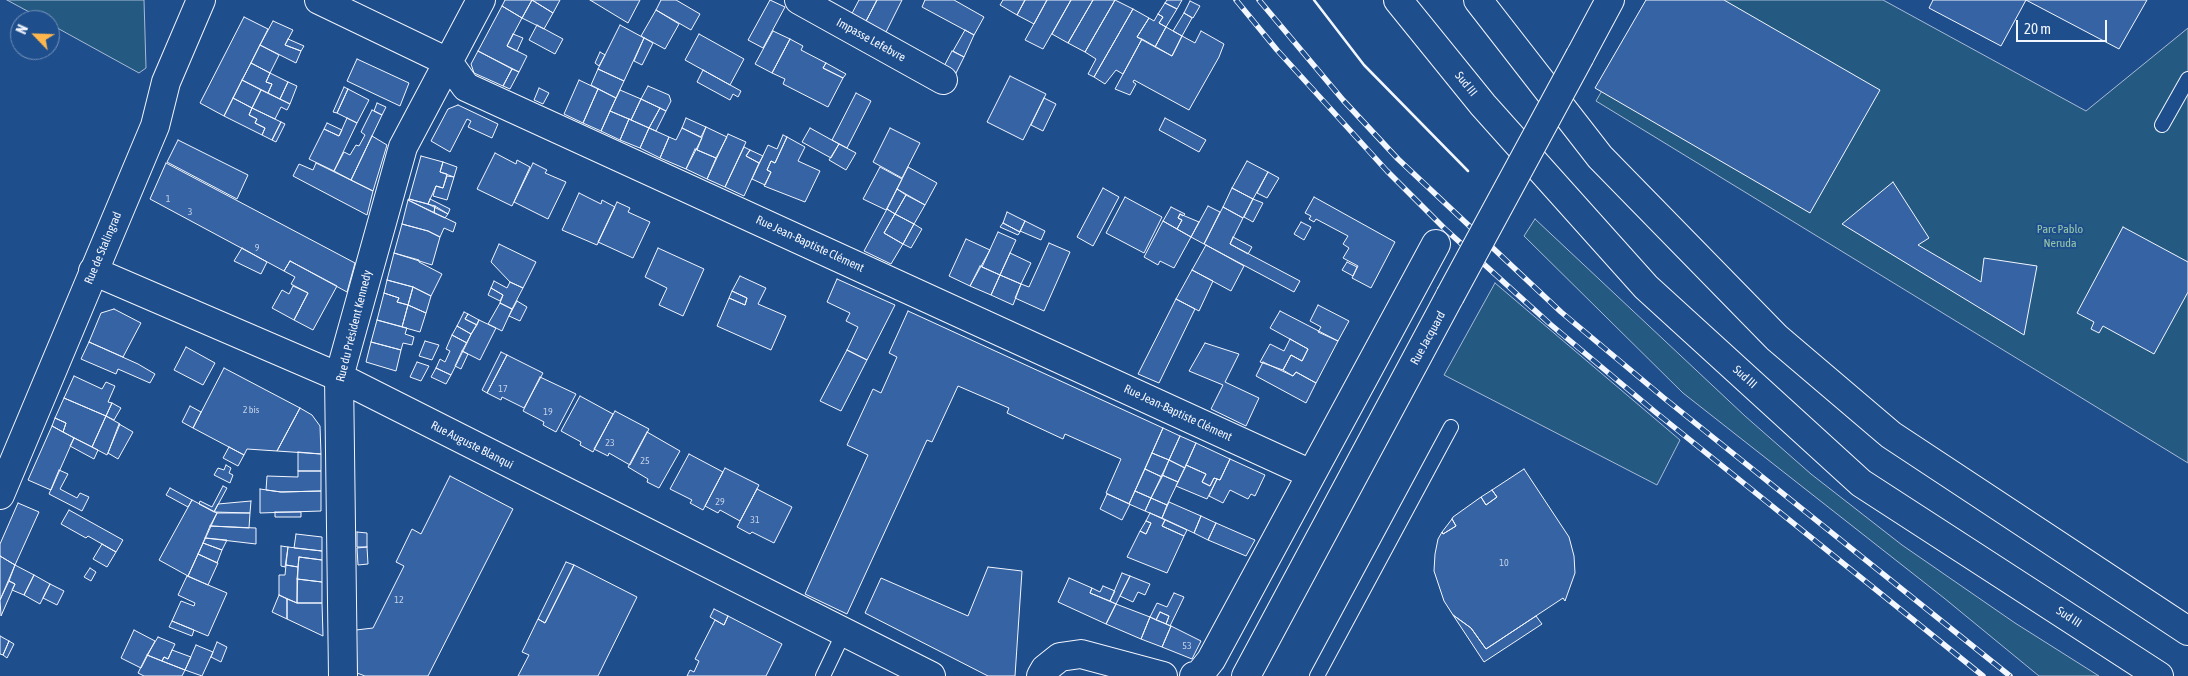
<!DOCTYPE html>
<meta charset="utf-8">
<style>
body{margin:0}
#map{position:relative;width:2188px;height:676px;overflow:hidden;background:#1f4e8c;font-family:"Asap Condensed",sans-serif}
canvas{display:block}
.north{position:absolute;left:10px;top:10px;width:50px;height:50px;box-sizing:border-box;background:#1f4e8c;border:1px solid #7391ba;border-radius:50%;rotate:294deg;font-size:14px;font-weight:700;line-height:20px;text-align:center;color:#f2f6ff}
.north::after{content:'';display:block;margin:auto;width:18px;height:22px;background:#ffb74d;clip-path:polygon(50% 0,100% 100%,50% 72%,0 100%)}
.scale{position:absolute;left:2016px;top:20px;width:91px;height:22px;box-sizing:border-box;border:2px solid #f2f6ff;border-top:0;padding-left:6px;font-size:15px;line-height:18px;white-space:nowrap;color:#f2f6ff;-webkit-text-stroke:4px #1f4e8c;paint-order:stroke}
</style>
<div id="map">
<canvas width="2188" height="676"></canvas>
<div class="north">N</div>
<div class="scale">20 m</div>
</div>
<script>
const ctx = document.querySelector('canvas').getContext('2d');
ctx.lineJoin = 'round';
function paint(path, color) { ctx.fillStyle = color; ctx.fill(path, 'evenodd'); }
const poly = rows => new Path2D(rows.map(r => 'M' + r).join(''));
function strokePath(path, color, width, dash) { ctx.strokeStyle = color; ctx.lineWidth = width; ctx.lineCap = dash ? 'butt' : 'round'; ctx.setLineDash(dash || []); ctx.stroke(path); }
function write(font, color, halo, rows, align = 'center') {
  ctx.font = font + ' "Asap Condensed",sans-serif'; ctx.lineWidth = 4; ctx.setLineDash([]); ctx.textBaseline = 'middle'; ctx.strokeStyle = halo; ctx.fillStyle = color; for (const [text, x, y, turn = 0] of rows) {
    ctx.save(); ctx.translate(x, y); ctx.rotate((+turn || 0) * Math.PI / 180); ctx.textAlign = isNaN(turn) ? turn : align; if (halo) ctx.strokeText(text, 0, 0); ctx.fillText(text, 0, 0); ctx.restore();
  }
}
const green = poly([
 [7,0,144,0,146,68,139,73,50,24,50,20,44,20,7,0],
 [1654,0,1883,0,2086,111,2188,28,2188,463,1596,101,1654,0],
 [1535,219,1745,416,1811,474,1902,545,2015,623,2099,676,2039,676,1944,598,1683,393,1524,236,1535,219],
 [1495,283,1680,440,1657,485,1444,375,1495,283]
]);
paint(green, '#245a82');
strokePath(green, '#a8bbd7', 1);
const building = poly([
 [505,0,532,0,522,18,502,6,505,0],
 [532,0,553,13,544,29,522,18,532,0],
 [532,0,560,0,553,13,532,0],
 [590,0,640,0,628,23,590,0],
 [661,0,676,0,700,14,691,30,656,10,661,0],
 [770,0,785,7,763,48,748,40,770,0],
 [859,0,877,0,863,27,849,19,859,0],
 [877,0,902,0,883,38,863,27,877,0],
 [925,0,954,0,984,17,974,35,922,7,925,0],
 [1003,0,1025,0,1017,15,1000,5,1003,0],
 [1025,0,1047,0,1034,24,1017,15,1025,0],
 [1047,0,1071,0,1043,49,1025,40,1047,0],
 [1071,0,1093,0,1068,43,1052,34,1071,0],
 [1093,0,1115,0,1085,52,1068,43,1093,0],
 [1115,0,1133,9,1094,77,1088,74,1096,59,1085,52,1115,0],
 [1167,0,1182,0,1177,9,1165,3,1167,0],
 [1646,0,1724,0,1880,90,1810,213,1595,88,1646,0],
 [1933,0,2026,0,2001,46,1929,8,1933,0],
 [2026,0,2147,0,2119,49,2026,0],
 [1190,1,1200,6,1193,18,1184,13,1190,1],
 [1165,3,1177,9,1166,27,1159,23,1163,17,1158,14,1165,3],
 [502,6,522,18,507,46,527,56,519,72,478,51,502,6],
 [1133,9,1149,18,1137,37,1142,39,1123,74,1116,70,1105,84,1094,77,1133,9],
 [656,10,679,24,665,49,641,36,656,10],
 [1184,13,1192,18,1182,36,1173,31,1184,13],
 [1158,14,1163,17,1159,23,1166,27,1155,47,1137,37,1149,18,1154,21,1158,14],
 [244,17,268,29,224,116,200,103,244,17],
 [273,21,293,30,285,45,301,51,296,63,260,45,273,21],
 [537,25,563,39,555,54,529,40,537,25],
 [620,25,644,38,624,81,598,69,620,25],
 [1166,27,1182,36,1172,56,1155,47,1166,27],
 [965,30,974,35,964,57,953,51,965,30],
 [773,31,790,39,772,73,755,64,773,31],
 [1201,31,1224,44,1219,57,1189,110,1134,80,1133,82,1136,84,1130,95,1115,89,1142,39,1172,56,1182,36,1195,43,1201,31],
 [513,34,523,38,517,51,507,46,513,34],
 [699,34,744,59,730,85,685,60,699,34],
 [644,38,653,43,642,65,634,61,644,38],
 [288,39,304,46,301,51,285,45,288,39],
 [790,39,803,46,801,50,826,63,823,68,843,78,828,107,783,84,785,79,772,73,790,39],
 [260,45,279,55,270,73,251,63,260,45],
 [478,51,512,69,503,86,474,73,471,64,478,51],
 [952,51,964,57,954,77,942,70,952,51],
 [600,52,605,55,599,66,595,63,600,52],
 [357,59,409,83,400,106,347,81,357,59],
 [251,63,270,73,266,82,272,84,268,93,242,80,251,63],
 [826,63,846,74,843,78,823,68,826,63],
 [512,69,519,72,510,89,503,86,512,69],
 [598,69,624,81,616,98,591,85,598,69],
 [703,70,741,91,738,97,733,94,730,100,697,82,703,70],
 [270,73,288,82,280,99,268,93,272,84,266,82,270,73],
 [1010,76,1046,94,1023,140,987,122,1010,76],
 [242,80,261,90,252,108,233,98,242,80],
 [579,80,598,89,583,123,564,114,579,80],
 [288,82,297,86,290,104,280,99,288,82],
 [648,86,669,95,671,101,666,111,641,99,648,86],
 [344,87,348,89,337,113,333,112,344,87],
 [539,88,549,93,543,104,534,100,539,88],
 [348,89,369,100,357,123,337,113,348,89],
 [598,89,616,98,601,131,583,123,598,89],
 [261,90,290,104,287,110,281,107,275,119,252,108,261,90],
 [620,90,641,99,631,120,610,111,620,90],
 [856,93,871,101,847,148,832,140,856,93],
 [233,98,252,108,249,115,257,119,255,123,265,128,262,135,224,116,233,98],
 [1044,98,1056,104,1043,131,1031,125,1044,98],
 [641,99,660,108,649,128,631,120,641,99],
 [377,103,386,107,382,115,374,111,377,103],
 [458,105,498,124,492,138,468,127,471,121,467,119,450,152,431,141,448,109,458,105],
 [252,108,281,122,272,140,262,135,265,128,255,123,257,119,249,115,252,108],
 [660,108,666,111,656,131,649,128,660,108],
 [372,110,382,115,351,180,334,171,344,152,350,155,356,145,359,146,365,135,361,132,372,110],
 [610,111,629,119,620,140,601,131,610,111],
 [347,118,357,123,334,171,309,159,324,129,339,136,347,118],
 [686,118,706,127,701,137,682,128,686,118],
 [1165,118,1206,140,1199,152,1159,130,1165,118],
 [629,119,649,128,640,148,620,140,629,119],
 [281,122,285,124,276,142,272,140,281,122],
 [327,123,342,130,339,136,324,129,327,123],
 [706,127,727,137,716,158,697,150,706,127],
 [649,128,669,137,660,158,640,148,649,128],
 [682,128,702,138,686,169,660,158,669,137,676,140,682,128],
 [810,128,839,144,831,158,802,142,810,128],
 [890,128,920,143,902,178,873,162,890,128],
 [728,134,746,142,725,187,707,179,728,134],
 [783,135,787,137,775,163,771,161,767,170,771,172,765,185,752,179,768,145,777,149,783,135],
 [372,136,387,145,373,191,351,180,372,136],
 [787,137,805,147,798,161,820,171,805,202,764,186,771,172,767,170,771,161,775,163,787,137],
 [178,140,248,175,237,199,167,162,178,140],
 [839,144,856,153,846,170,829,160,839,144],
 [744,147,750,150,746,156,759,163,744,196,725,187,744,147],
 [695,149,716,158,707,179,686,169,695,149],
 [750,150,763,156,759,163,746,156,750,150],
 [495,153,516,164,517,160,530,167,512,206,477,189,495,153],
 [421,156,443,162,440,172,447,174,443,188,436,186,428,204,409,199,421,156],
 [1247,161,1268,172,1253,199,1232,188,1247,161],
 [443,162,457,167,454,177,440,172,443,162],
 [166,163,355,263,347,292,290,261,284,271,150,199,166,163],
 [316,163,373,191,367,215,293,176,299,164,313,170,316,163],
 [533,163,547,170,545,173,566,182,548,219,514,202,533,163],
 [880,167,902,179,886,210,863,199,880,167],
 [908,167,937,183,925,205,897,189,908,167],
 [1268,172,1279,178,1267,198,1257,193,1268,172],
 [447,176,454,177,447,200,433,196,436,186,443,188,447,176],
 [1893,182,1929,238,1918,245,1981,282,1984,258,2037,266,2024,335,1842,224,1893,182],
 [1103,188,1119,197,1093,246,1077,237,1103,188],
 [1232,188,1253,199,1243,218,1223,207,1232,188],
 [897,189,906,195,895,214,887,209,897,189],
 [579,193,601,204,602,200,615,207,597,245,562,230,579,193],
 [906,195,925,205,914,224,895,214,906,195],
 [1125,197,1162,217,1144,253,1106,233,1125,197],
 [1314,197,1395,242,1371,288,1352,278,1358,266,1343,258,1349,248,1343,244,1348,236,1316,219,1314,222,1309,219,1311,216,1305,213,1314,197],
 [409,199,435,206,434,213,408,200,409,199],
 [430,199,450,209,448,214,428,204,430,199],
 [1253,199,1263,203,1253,222,1244,217,1253,199],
 [408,200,456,223,453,232,444,228,440,237,428,231,402,224,408,200],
 [617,202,630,208,628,212,650,222,633,258,598,242,617,202],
 [435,206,448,214,445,218,434,213,435,206],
 [1208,206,1220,212,1204,244,1191,237,1208,206],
 [1171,207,1185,214,1183,216,1180,214,1178,218,1182,220,1177,229,1163,221,1171,207],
 [1223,207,1243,218,1230,244,1300,281,1294,292,1204,244,1223,207],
 [887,209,895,214,884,233,903,244,891,264,864,251,887,209],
 [1007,212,1025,221,1020,232,1003,223,1007,212],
 [895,214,914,224,903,244,884,233,895,214],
 [1180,214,1199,222,1191,237,1177,229,1182,220,1178,218,1180,214],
 [1025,221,1045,231,1041,240,1020,231,1025,221],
 [1163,221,1191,237,1174,268,1160,261,1158,265,1144,257,1163,221],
 [1301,222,1311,227,1304,240,1294,234,1301,222],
 [1003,223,1020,232,1018,235,1000,227,1003,223],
 [402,224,428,231,440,237,432,265,394,253,402,224],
 [914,224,922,229,911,248,903,244,914,224],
 [2123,227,2188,262,2188,292,2154,354,2103,326,2099,333,2091,329,2094,322,2077,313,2123,227],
 [998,232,1016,240,1000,275,982,267,998,232],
 [1233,237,1252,247,1248,254,1230,244,1233,237],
 [966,239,990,250,970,286,949,276,966,239],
 [1049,243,1070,252,1044,311,1015,298,1021,284,1029,287,1049,243],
 [499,244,536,262,523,288,510,282,491,262,499,244],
 [1206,245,1244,266,1231,291,1192,270,1206,245],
 [242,248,267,262,261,274,234,261,242,248],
 [658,248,704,269,683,316,659,305,667,288,645,277,658,248],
 [394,253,419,260,419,262,442,274,431,296,413,287,387,280,394,253],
 [1010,253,1031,263,1021,284,1000,275,1010,253],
 [290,261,337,286,313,330,294,320,308,293,291,284,295,277,284,271,290,261],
 [1347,262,1357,267,1353,276,1342,270,1347,262],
 [980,266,1000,275,991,295,970,286,980,266],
 [1192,270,1213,281,1199,311,1176,299,1192,270],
 [1000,275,1021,284,1013,305,991,295,1000,275],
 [740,276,766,288,758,304,786,316,771,350,717,326,729,298,745,305,747,298,732,291,740,276],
 [837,279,895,305,867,360,847,350,858,327,846,321,850,313,827,302,837,279],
 [387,280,413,287,408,305,397,302,399,298,384,293,387,280],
 [494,281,507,288,510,282,523,288,512,309,500,303,503,295,491,288,494,281],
 [293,286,308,293,294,320,272,308,282,290,289,294,293,286],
 [413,287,431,296,426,313,408,305,413,287],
 [491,288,503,295,500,301,488,295,491,288],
 [732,291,747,298,745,305,729,298,732,291],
 [384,293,399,298,397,302,408,305,402,327,377,320,384,293],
 [1176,299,1195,309,1159,383,1138,374,1176,299],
 [517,301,527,307,520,321,509,316,517,301],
 [500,303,512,309,502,331,488,324,500,303],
 [408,305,426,313,420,332,402,327,408,305],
 [1318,305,1349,321,1338,341,1318,332,1321,327,1310,321,1318,305],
 [114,309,141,323,123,357,89,342,101,313,114,309],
 [908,311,1163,428,1129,504,1106,493,1121,459,1065,434,1063,439,1007,413,1009,408,958,386,932,442,927,440,847,614,805,594,868,455,847,445,873,389,881,393,897,357,889,353,908,311],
 [1280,311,1338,341,1316,383,1296,372,1293,376,1283,370,1291,355,1302,361,1308,349,1270,328,1280,311],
 [464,312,468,314,465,319,477,325,471,334,457,326,464,312],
 [468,314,479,320,477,325,465,319,468,314],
 [377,320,407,328,405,334,414,337,412,345,403,343,401,350,371,342,377,320],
 [479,320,496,328,480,360,462,351,479,320],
 [457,326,471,334,467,343,452,335,457,326],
 [452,335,467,343,451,375,436,368,440,359,445,362,450,351,446,349,452,335],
 [1290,339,1308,349,1302,361,1291,355,1283,370,1260,362,1270,344,1284,351,1290,339],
 [425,341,439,345,432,360,419,356,425,341],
 [89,342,138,364,155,374,150,383,118,369,116,374,81,359,89,342],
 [371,342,401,350,396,371,366,362,371,342],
 [1205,343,1239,354,1225,382,1259,398,1246,426,1211,409,1223,385,1189,371,1205,343],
 [186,347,215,363,203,385,174,370,186,347],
 [847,350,867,360,841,411,820,401,847,350],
 [462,351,468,354,461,369,455,366,462,351],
 [501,352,507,355,487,393,482,390,501,352],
 [507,355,543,373,524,408,502,397,501,400,487,393,507,355],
 [417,362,429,366,421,381,410,377,417,362],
 [1263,362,1293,376,1296,372,1316,383,1306,403,1256,376,1263,362],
 [224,368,300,408,277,451,247,449,244,455,193,428,224,368],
 [436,368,451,375,446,384,431,377,436,368],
 [74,376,102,389,106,382,115,386,108,402,112,403,106,416,64,398,74,376],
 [540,377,576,394,556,432,543,425,544,422,523,411,540,377],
 [580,396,613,414,593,452,580,445,581,442,561,431,580,396],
 [64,398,106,416,92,447,63,432,66,423,55,418,64,398],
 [112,403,121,408,114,420,106,416,112,403],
 [190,406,201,412,193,428,182,422,190,406],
 [300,408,312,415,320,426,321,454,277,451,300,408],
 [615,411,649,429,630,465,609,453,608,456,594,449,615,411],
 [106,416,120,424,107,455,92,447,106,416],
 [55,418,66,423,63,432,52,426,55,418],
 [119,424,133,432,118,459,108,453,119,424],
 [52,426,74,438,51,490,28,480,52,426],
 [1163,428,1180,436,1169,460,1152,453,1163,428],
 [647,432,680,451,659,488,647,482,648,479,628,467,647,432],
 [1180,436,1196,443,1185,468,1169,460,1180,436],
 [74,438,98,450,94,459,70,446,74,438],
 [1196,443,1230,459,1220,480,1214,478,1210,486,1202,482,1206,474,1186,465,1196,443],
 [229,447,244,455,238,466,223,458,229,447],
 [298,452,321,454,321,471,298,471,298,452],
 [1152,453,1169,460,1162,477,1145,469,1152,453],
 [689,454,723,472,703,510,690,503,692,500,670,489,689,454],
 [1230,459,1265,475,1255,496,1251,494,1248,499,1230,490,1223,503,1209,496,1217,479,1220,480,1230,459],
 [1169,460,1185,468,1178,482,1162,475,1169,460],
 [226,465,231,468,229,473,233,475,230,483,214,475,218,468,224,470,226,465],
 [1186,465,1206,474,1202,482,1210,486,1214,478,1217,479,1207,499,1176,486,1186,465],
 [725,468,759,485,740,521,720,510,718,513,705,506,725,468],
 [1145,469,1162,477,1151,498,1135,491,1145,469],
 [1524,469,1569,537,1574,556,1575,573,1565,601,1563,598,1486,649,1471,628,1453,615,1444,601,1434,571,1435,554,1438,539,1442,532,1443,534,1456,526,1452,519,1453,517,1481,497,1486,505,1497,497,1492,490,1524,469],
 [59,470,68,474,60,489,77,498,80,493,89,497,82,511,49,494,59,470],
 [298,471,321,471,321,491,281,492,266,490,267,476,298,477,298,471],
 [1162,475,1178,482,1167,505,1151,498,1162,475],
 [450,476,513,509,428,676,365,676,357,673,356,630,373,628,404,566,396,562,412,529,421,534,450,476],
 [223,486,227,488,214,512,199,504,200,501,212,507,223,486],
 [170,488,192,500,188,507,166,495,170,488],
 [260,489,281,492,321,491,321,511,260,513,260,489],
 [757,489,792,507,774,543,752,532,750,534,737,527,757,489],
 [1492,490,1497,497,1486,505,1481,497,1492,490],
 [1135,491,1151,498,1145,511,1129,504,1135,491],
 [1107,494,1130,504,1122,520,1100,509,1107,494],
 [1151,498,1167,505,1162,518,1145,511,1151,498],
 [192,500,217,513,188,576,159,560,192,500],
 [251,501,250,513,214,512,218,504,251,501],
 [1169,502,1201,516,1194,533,1162,518,1169,502],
 [18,503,39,512,15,565,0,556,0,544,18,503],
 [69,510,123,540,116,552,88,536,86,538,61,524,69,510],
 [275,512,301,512,301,517,275,517,275,512],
 [217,513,250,513,249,528,210,526,217,513],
 [1150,513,1165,520,1162,526,1184,536,1167,573,1127,557,1140,531,1146,534,1151,523,1146,521,1150,513],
 [1201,516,1216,523,1208,540,1194,533,1201,516],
 [1452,519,1456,526,1443,534,1442,532,1452,519],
 [1165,520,1187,530,1184,536,1162,526,1165,520],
 [1146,521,1151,523,1146,534,1140,531,1146,521],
 [1216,523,1255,540,1246,556,1208,540,1216,523],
 [210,526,256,528,256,544,205,538,210,526],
 [357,532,367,533,367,547,357,547,357,532],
 [296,534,322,537,322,551,294,548,296,534],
 [205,538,227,540,222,550,203,543,205,538],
 [203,543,222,550,217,563,198,554,203,543],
 [102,544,116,552,107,567,93,559,102,544],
 [281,546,288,547,285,567,281,566,281,546],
 [288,547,322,551,322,560,299,557,298,567,286,565,288,547],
 [367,547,368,564,358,565,357,548,367,547],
 [198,554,218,563,208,585,188,576,198,554],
 [0,556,15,565,0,600,0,556],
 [299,557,322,560,322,582,297,579,299,557],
 [566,562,574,565,545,623,538,619,566,562],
 [15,565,34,575,24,595,12,590,15,584,9,581,15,565],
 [286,565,298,567,297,603,279,595,279,575,285,575,286,565],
 [574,565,637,597,598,676,518,676,529,655,522,652,538,619,545,623,574,565],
 [988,567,1022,571,1015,676,988,676,865,613,881,578,968,616,988,567],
 [90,568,96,572,91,581,84,577,90,568],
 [1122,573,1130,576,1116,604,1110,601,1122,573],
 [34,575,50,584,40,604,24,595,34,575],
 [187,576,227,593,208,636,172,621,181,601,194,606,195,603,178,595,187,576],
 [1130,576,1150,584,1145,595,1138,592,1133,602,1120,596,1130,576],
 [1069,578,1092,588,1090,593,1116,604,1106,624,1058,602,1069,578],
 [297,579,322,582,322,603,297,603,297,579],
 [9,581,15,584,1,616,0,600,9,581],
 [50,584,64,591,57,605,43,598,50,584],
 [1103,586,1115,591,1110,601,1090,593,1092,588,1100,592,1103,586],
 [1174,593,1184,597,1170,626,1166,624,1169,616,1160,612,1156,620,1150,617,1157,603,1167,607,1174,593],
 [279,595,287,599,287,619,272,612,279,595],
 [287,599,297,603,322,603,323,636,287,619,287,599],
 [1116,604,1150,617,1141,639,1106,624,1116,604],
 [714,609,728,616,724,625,710,617,714,609],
 [1160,612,1169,616,1166,624,1156,620,1160,612],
 [1453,615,1471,628,1486,649,1536,616,1542,624,1484,662,1453,615],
 [728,616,782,644,766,676,687,676,690,670,694,672,699,661,695,659,715,620,724,625,728,616],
 [1150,617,1171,626,1162,647,1141,639,1150,617],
 [172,621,194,630,192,636,169,627,172,621],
 [1171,626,1201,641,1192,659,1162,647,1171,626],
 [134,630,155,641,141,668,121,658,134,630],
 [0,636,9,641,3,655,0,654,0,636],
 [158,637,175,644,168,659,164,657,162,661,147,655,158,637],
 [9,641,14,644,7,658,3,655,9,641],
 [217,642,227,647,221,662,211,657,217,642],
 [196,645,213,652,202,676,185,670,196,645],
 [172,650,191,657,185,670,162,661,164,657,168,659,172,650],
 [147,655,162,661,185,670,182,676,144,676,138,673,147,655]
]);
paint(building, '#3563a3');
strokePath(building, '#f2f6ff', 1);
const lane = poly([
 [2162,125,2188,79],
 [823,676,844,632],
 [1317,676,1451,427]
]);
const street = poly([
 [319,0,448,62,466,87,1311,474],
 [799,0,943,80],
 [93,271,339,377,931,676],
 [343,676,339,377,403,147,481,0],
 [1041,676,1045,669,1060,657,1081,654,1163,676],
 [1194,676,1199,675,1211,660,1436,244]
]);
const secondary = poly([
 [1580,56,1610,0],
 [0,495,155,126,166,82,201,0],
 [1246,676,1450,296]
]);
const highway = poly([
 [1398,0,1483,105,1646,287,1861,483,2159,676],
 [1478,0,1600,157,1777,338,1891,435,2188,631]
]);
strokePath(lane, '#f2f6ff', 16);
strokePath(street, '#f2f6ff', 30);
strokePath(secondary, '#f2f6ff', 30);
strokePath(highway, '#f2f6ff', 30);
strokePath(lane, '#1f4e8c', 14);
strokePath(street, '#1f4e8c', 28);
strokePath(secondary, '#1f4e8c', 28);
strokePath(highway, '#1f4e8c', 28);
const rail = poly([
 [1236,0,1277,50,1387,171,1444,228,1550,324,1654,411,1983,676],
 [1259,0,1343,100,1398,159,1561,312,1664,398,2010,676]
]);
strokePath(rail, '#f2f6ff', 5.5);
strokePath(rail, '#1f4e8c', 4, [11]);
const secondaryBridge = poly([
 [1450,296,1580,56]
]);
strokePath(secondaryBridge, '#f2f6ff', 30, []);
strokePath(secondaryBridge, '#1f4e8c', 28);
strokePath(poly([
 [1314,0,1364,65,1468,171]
]), '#f2f6ff', 2.5);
write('10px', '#c3d1e8', null, [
 ["1",168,199],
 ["3",190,212],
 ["9",257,248],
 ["17",503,389],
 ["2 bis",251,410],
 ["19",548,412],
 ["23",610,443],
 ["25",645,461],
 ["29",720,502],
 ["31",755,520],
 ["10",1504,563],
 ["12",399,600],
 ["53",1187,646]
]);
write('12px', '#f2f6ff', '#1f4e8c', [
 ["Impasse Lefebvre",871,40,29],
 ["Sud III",1466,84,51],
 ["Rue Jean-Baptiste Clément",810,244,25],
 ["Rue de Stalingrad",103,248,-67],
 ["Rue du Président Kennedy",354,326,-76],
 ["Rue Jacquard",1428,338,-61],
 ["Sud III",1745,377,42],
 ["Rue Jean-Baptiste Clément",1178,413,25],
 ["Rue Auguste Blanqui",472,445,27],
 ["Sud III",2069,617,33]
]);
write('12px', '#97c8a6', '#1f4e8c', [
 ["Parc Pablo",2060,229],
 ["Neruda",2060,243]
]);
</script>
